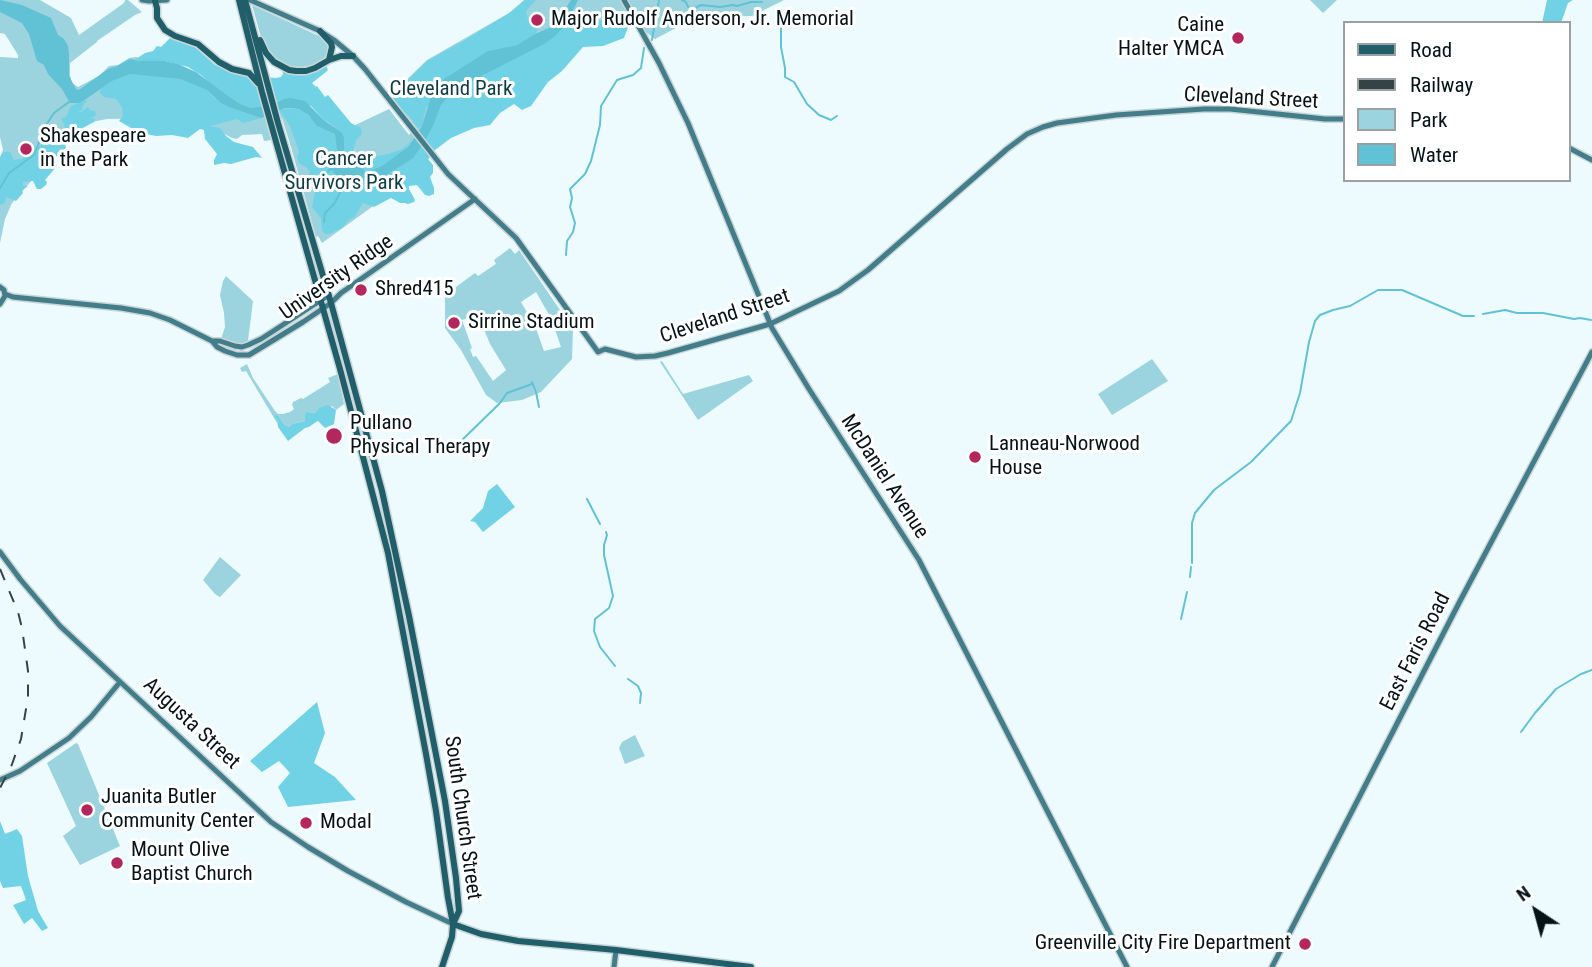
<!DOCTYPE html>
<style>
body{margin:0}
#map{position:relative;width:1592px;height:967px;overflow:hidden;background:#edfbfe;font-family:"Roboto Condensed",sans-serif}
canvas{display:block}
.legend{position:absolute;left:1343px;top:21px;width:228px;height:161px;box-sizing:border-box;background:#fff;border:2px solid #9ba1a2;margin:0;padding:9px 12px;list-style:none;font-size:21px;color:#061316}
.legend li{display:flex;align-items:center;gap:14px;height:35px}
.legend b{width:35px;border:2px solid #9ba1a2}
.north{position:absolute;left:1501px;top:876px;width:70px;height:70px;-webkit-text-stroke:5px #fff;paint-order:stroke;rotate:324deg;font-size:19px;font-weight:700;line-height:28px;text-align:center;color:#061316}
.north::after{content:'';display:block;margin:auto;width:24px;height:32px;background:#061316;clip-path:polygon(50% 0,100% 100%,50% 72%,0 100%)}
</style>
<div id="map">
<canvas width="1592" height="967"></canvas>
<ul class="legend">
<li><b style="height:9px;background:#205e6a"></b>Road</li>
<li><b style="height:9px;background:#364346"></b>Railway</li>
<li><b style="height:19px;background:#9bd3df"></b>Park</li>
<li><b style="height:19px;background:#61c1d5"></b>Water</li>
</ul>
<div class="north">N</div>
</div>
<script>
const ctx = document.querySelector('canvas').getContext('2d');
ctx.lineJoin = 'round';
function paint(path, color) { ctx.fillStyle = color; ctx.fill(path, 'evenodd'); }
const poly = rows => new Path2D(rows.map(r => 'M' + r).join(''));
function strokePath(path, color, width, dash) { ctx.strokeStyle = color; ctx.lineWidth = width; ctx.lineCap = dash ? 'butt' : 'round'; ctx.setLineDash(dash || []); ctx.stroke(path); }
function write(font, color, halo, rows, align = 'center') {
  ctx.font = font + ' "Roboto Condensed",sans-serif'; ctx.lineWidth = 6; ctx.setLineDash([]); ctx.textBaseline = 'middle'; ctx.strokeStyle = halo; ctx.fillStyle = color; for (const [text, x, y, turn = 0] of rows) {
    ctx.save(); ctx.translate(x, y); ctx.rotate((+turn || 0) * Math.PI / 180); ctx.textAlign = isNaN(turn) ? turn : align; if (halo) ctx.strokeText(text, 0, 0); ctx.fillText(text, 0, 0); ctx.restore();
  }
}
paint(poly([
 [0,0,40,0,71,18,79,35,124,3,125,0,128,0,142,12,135,15,97,41,97,42,70,63,70,75,72,83,78,87,99,76,109,66,118,65,129,58,136,57,261,104,347,129,389,109,409,135,415,128,392,97,399,87,427,60,509,13,524,0,784,0,752,16,697,17,655,39,639,27,585,31,433,151,428,160,401,186,322,243,318,236,316,237,291,147,282,118,266,122,271,140,264,141,262,134,242,135,237,139,232,138,207,125,165,118,107,119,82,124,59,138,39,172,12,203,5,219,0,243,0,157,3,150,0,137,0,57,18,58,18,55,5,34,0,33],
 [1310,0,1337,0,1323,13],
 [252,5,321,37,328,45,327,56,316,64,299,68,285,65,276,60,269,54,262,41],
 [510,248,515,254,519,250,573,329,572,359,541,392,522,400,497,403,486,395,461,350,445,328,445,295,475,273,478,276,496,264,494,260],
 [536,292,551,318,561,347,544,351,535,326,521,302],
 [478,315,490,344,506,370,493,381,476,356,473,357,470,349,472,348,462,320],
 [226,276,253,301,248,341,239,345,221,339,225,327,224,313,220,295,223,281],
 [1152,359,1168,381,1112,415,1098,394],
 [662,361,683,394,749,375,753,381,698,420,660,362],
 [247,364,253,378,275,411,278,414,283,414,290,412,294,409,292,405,293,402,301,398,303,399,330,382,328,378,338,374,344,404,336,410,332,406,316,413,308,412,305,421,292,424,289,427,284,424,278,415,277,423,246,371,242,372,240,368],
 [220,557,241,575,220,597,215,594,203,580],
 [635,735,645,756,625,764,619,748,622,742],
 [76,743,78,744,120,846,80,865,63,836,76,826,47,763]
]), '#9bd3df');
paint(poly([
 [525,0,536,0,526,11,528,19,539,28,535,34,517,45,488,51,426,108,422,126,418,128,409,116,399,109,396,104,394,98,399,89,427,61,465,40,511,12],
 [1547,0,1573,0,1568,3,1561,23,1542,23],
 [629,12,629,25,624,38,603,46,583,47,562,71,548,82,531,106,522,110,514,104,500,113,490,125,474,128,451,138,435,150,428,159,433,165,433,173,430,177,434,188,434,194,429,196,425,195,417,185,409,186,409,189,415,200,414,202,408,204,405,203,400,203,391,198,374,207,363,203,354,218,350,219,342,228,329,234,325,234,322,230,321,218,312,207,315,192,314,186,310,184,307,179,310,172,306,167,300,164,297,158,299,152,295,140,290,126,279,110,285,108,298,109,308,115,317,126,335,134,337,152,332,160,335,174,348,185,356,181,362,181,388,175,413,157,423,144,433,126,441,105,458,88,554,37,566,25,595,23,618,14],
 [170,38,195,47,215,65,241,75,276,78,281,77,283,74,282,71,291,73,306,74,326,65,328,70,326,72,312,83,316,87,317,86,325,97,328,95,351,123,361,128,362,134,356,140,353,152,364,157,371,157,389,154,402,149,413,140,400,154,382,166,367,172,346,156,344,153,344,138,335,127,324,120,311,106,283,99,271,105,251,108,240,104,213,86,201,75,188,67,165,61,139,61,136,59,145,53,153,51,157,46,161,47],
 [130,74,180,79,207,90,213,97,229,107,261,118,243,123,237,119,210,126,220,128,226,136,234,142,253,147,262,158,256,157,231,164,224,163,214,165,214,160,217,154,205,139,204,130,200,129,188,138,172,135,156,136,146,134,139,128,131,128,119,121,123,116,122,107,116,99,104,97,100,93,100,90,112,81],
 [85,100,87,102,84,103,82,110,79,112,81,112,88,107,90,110,95,111,96,115,87,120,93,118,95,120,94,122,64,138,66,148,55,158,57,166,45,180,47,182,46,185,41,189,37,189,33,181,23,182,23,185,28,186,22,190,23,193,16,201,6,197,5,203,0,205,0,158,2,154,5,152,10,152,14,160,23,158,41,145,45,139,47,126,50,124,55,129,63,130,65,126,61,119,66,117,71,106],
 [328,405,336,410,334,424,325,428,318,421,316,422,309,427,305,428,288,441,278,427,277,420,274,416,278,415,284,424,289,427,292,424,305,421,305,414,308,412,316,413,319,408],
 [497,484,515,507,483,532,475,522,470,521,483,508,488,491],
 [317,702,325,733,314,763,335,777,356,800,288,807,278,787,290,773,279,761,262,772,250,761],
 [0,821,5,834,17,829,22,836,28,876,38,911,48,928,42,931,32,918,24,924,13,905,26,900,21,886,3,888,0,881]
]), '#72d2e5');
paint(poly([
 [0,0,22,5,51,18,58,35,64,39,68,46,69,54,69,76,76,89,79,90,108,69,117,66,130,59,139,61,165,61,178,64,196,72,228,96,240,104,251,108,271,105,283,99,291,98,305,101,324,120,342,133,344,138,344,153,346,156,367,172,382,166,408,147,422,126,432,94,444,79,488,51,517,45,535,34,549,28,561,16,571,0,578,0,566,25,554,37,544,44,458,88,449,96,441,105,433,126,423,144,413,158,379,180,369,182,356,181,348,185,335,174,331,169,332,160,337,152,335,134,317,126,308,115,298,109,285,108,261,118,229,107,221,103,207,90,180,79,130,74,112,81,86,99,79,103,70,103,62,89,48,74,44,65,37,61,29,34,22,23,0,12]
]), '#61c1d5');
strokePath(poly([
 [682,0,686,2,688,7,693,9,701,5,720,7,733,5,737,6,751,2,762,2],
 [780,14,783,20,781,26,781,47,785,68,785,77,794,82,807,104,819,115,831,120,837,116],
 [652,40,659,0],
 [0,188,9,173,34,155,46,125,54,113,69,102],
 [316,188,329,170,333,168],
 [324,222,325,213,334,204,340,193,340,179],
 [566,255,567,241,573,232,575,223,570,207,572,198,570,189,585,174,591,161,600,125,601,106,617,80,633,75,641,68,644,48],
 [1483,314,1505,310,1517,313,1543,313,1574,319,1580,318,1591,320],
 [532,382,536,392,539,407],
 [446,450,459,443,500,403,507,393,532,384],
 [587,499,600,524],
 [606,532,607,535,604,545,604,555,613,596,609,608,595,619,594,631,600,647,615,666],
 [1192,563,1192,523,1195,513,1214,490,1251,462,1291,421,1300,393,1309,342,1315,321,1320,315,1333,310,1350,306,1378,290,1402,290,1463,316,1474,316],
 [1190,577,1191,567],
 [1181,619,1187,592],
 [628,679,638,686,641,693,640,703],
 [1521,732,1535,713,1556,689,1581,674,1592,670]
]), '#61c1d5', 2);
const secondary = poly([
 [142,0,149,1,167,0],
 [250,0,320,31,334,40,353,56,365,69,448,174,516,238,598,352,605,349,636,357,655,356,668,353,770,324,839,291,868,270,1007,149,1027,134,1043,127,1057,123,1116,115,1204,109,1230,109,1325,119,1345,119],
 [624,0,659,63,688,123,772,328,809,389,919,560,1127,967],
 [1569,148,1592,160],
 [0,287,4,290,5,296,0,304],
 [5,294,13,297,121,308,150,313,170,320,212,341,217,347,225,351,237,355,249,355,303,322,331,303,341,293,475,199],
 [212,341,220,341,235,346,242,347,248,345,261,339,329,295],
 [0,552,20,579,60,626,271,822,308,847,348,871,406,902,453,924],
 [0,780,20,771,69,738,91,717,120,682],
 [614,967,616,950],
 [1272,967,1460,601,1592,352]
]);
const primary = poly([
 [239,0,262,92,340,369,388,553,426,754,436,811,448,898,453,924],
 [245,0,278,123,331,303,382,491,409,616,445,801,456,878,459,911,453,924,452,937,442,967],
 [155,1,157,8,157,18,165,30,175,36,198,44,219,62,232,69,249,73,258,83],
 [320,31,331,43,332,47,329,60],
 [260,40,266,53,274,62,289,70,296,71,306,71,315,68,329,60,341,56,353,56],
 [453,924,481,934,518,941,616,950,751,967]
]);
strokePath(secondary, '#c8d6d9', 8);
strokePath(primary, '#c8d6d9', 9);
strokePath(secondary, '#427d89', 5);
strokePath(primary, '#205e6a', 6);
strokePath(poly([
 [0,569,18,612,22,628,28,671,28,697,21,739,11,767,0,788]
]), '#364346', 2, [12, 12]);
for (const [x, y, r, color] of [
 [537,20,7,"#b3275e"],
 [1238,38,7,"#b3275e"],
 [26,149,7,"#b3275e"],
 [361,290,7,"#b3275e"],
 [454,323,7,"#b3275e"],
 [334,436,9,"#b3275e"],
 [975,457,7,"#b3275e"],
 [87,810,7,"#b3275e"],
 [306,823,7,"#b3275e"],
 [117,863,7,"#b3275e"],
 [1305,944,7,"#b3275e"]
]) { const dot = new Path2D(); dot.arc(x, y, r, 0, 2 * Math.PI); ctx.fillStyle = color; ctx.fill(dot); strokePath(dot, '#fff', 2.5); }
write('21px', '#061316', '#fff', [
 ["Major Rudolf Anderson, Jr. Memorial",551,20],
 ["Caine",1224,26,"right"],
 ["Halter YMCA",1224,50,"right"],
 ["Shakespeare",40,137],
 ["in the Park",40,161],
 ["Shred415",375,290],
 ["Sirrine Stadium",468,323],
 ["Pullano",350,424],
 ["Physical Therapy",350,448],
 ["Lanneau-Norwood",989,445],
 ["House",989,469],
 ["Juanita Butler",101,798],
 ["Community Center",101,822],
 ["Modal",320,823],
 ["Mount Olive",131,851],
 ["Baptist Church",131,875],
 ["Greenville City Fire Department",1291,944,"right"]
], 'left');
write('21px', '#0e3c44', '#fff', [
 ["Cleveland Park",451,90],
 ["Cancer",344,160],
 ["Survivors Park",344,184]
]);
write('21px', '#061316', '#fff', [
 ["Cleveland Street",1251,99,3],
 ["University Ridge",337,278,-35],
 ["Cleveland Street",725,317,-18],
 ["McDaniel Avenue",884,477,57],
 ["East Faris Road",1416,652,-63],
 ["Augusta Street",191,724,43],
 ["South Church Street",462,818,82]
]);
</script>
